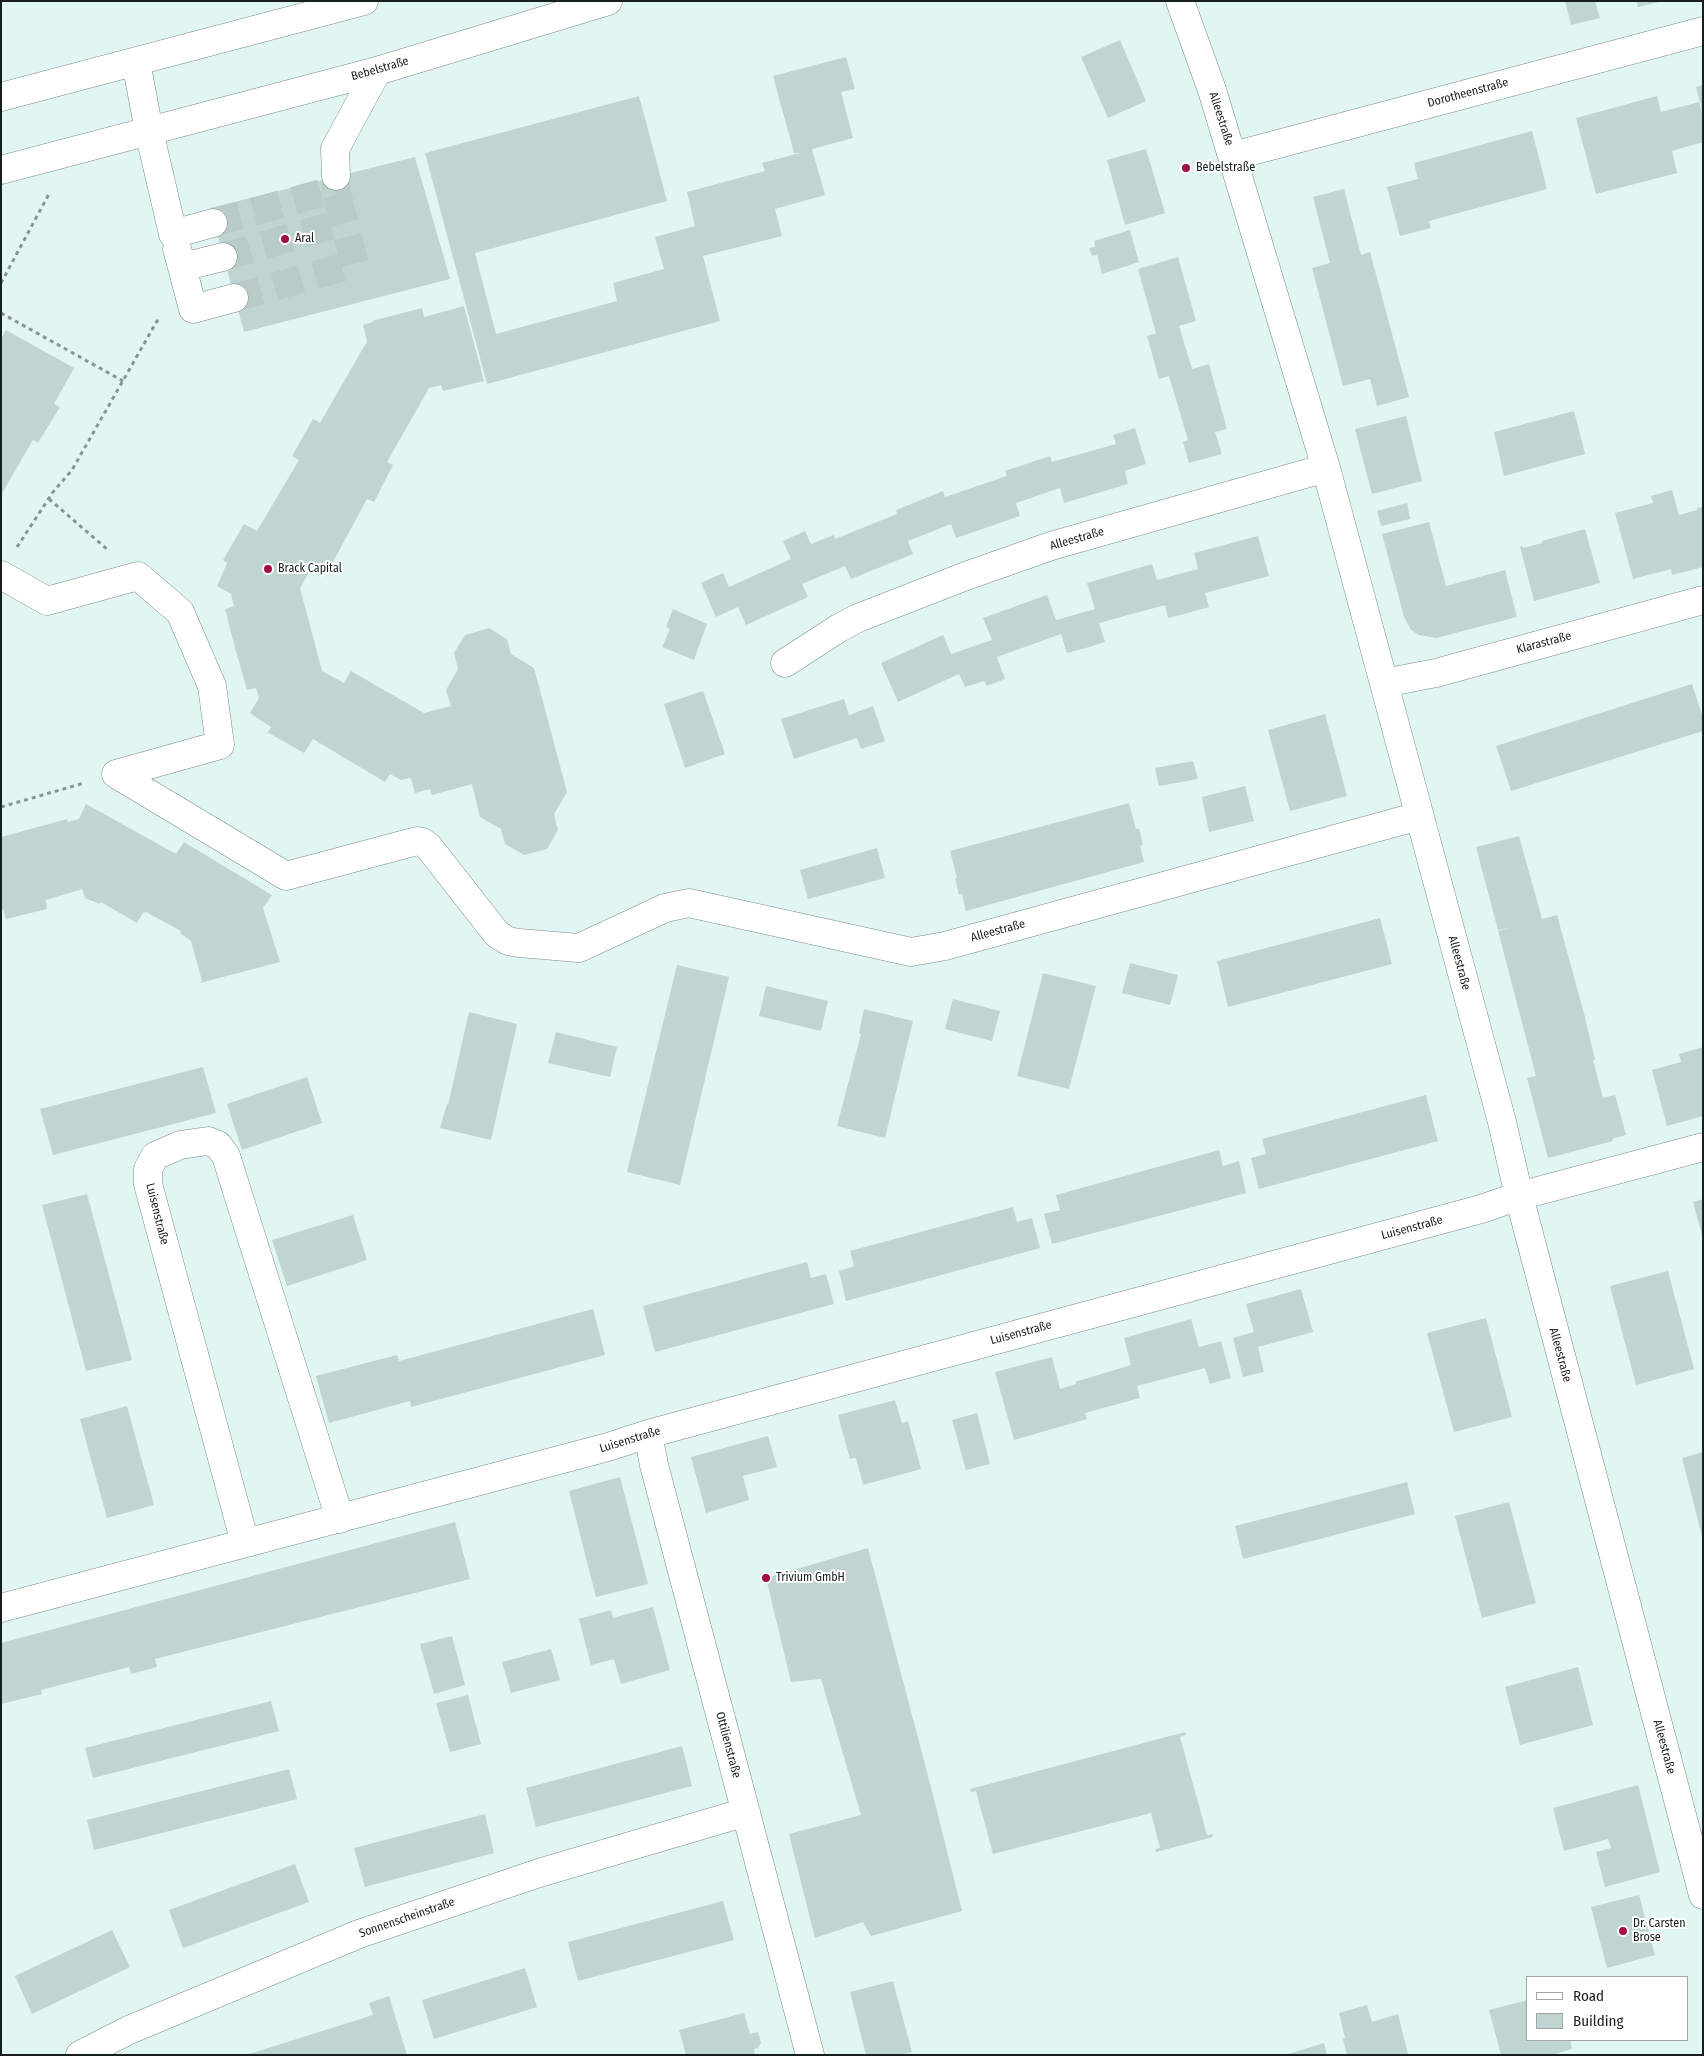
<!DOCTYPE html>
<meta charset="utf-8">
<style>
body{margin:0}
#map{position:relative;width:1704px;height:2056px;overflow:hidden;background:#e1f6f3;font-family:"Fira Sans Condensed",sans-serif}
canvas{display:block}
.frame{position:absolute;inset:0;border:2px solid #171f1e;pointer-events:none}
.legend{position:absolute;left:1526px;top:1976px;width:162px;height:65px;box-sizing:border-box;background:#fff;border:1px solid #a2a5a5;margin:0;padding:6px 9px;list-style:none;font-size:15px;color:#171f1e}
.legend li{display:flex;align-items:center;gap:10px;height:25px}
.legend b{width:25px;border:1px solid #a2a5a5}
</style>
<div id="map">
<canvas width="1704" height="2056"></canvas>
<div class="frame"></div>
<ul class="legend">
<li><b style="height:6px;background:#fff"></b>Road</li>
<li><b style="height:14px;background:#c0d5d2"></b>Building</li>
</ul>
</div>
<script>
const ctx = document.querySelector('canvas').getContext('2d');
ctx.lineJoin = 'round';
function paint(path, color) { ctx.fillStyle = color; ctx.fill(path, 'evenodd'); }
const poly = rows => new Path2D(rows.map(r => 'M' + r).join(''));
function strokePath(path, color, width, dash) { ctx.strokeStyle = color; ctx.lineWidth = width; ctx.lineCap = dash ? 'butt' : 'round'; ctx.setLineDash(dash || []); ctx.stroke(path); }
function write(font, color, halo, rows, align = 'center') {
  ctx.font = font + ' "Fira Sans Condensed",sans-serif'; ctx.lineWidth = 4; ctx.setLineDash([]); ctx.textBaseline = 'middle'; ctx.strokeStyle = halo; ctx.fillStyle = color; for (const [text, x, y, turn = 0] of rows) {
    ctx.save(); ctx.translate(x, y); ctx.rotate((+turn || 0) * Math.PI / 180); ctx.textAlign = isNaN(turn) ? turn : align; if (halo) ctx.strokeText(text, 0, 0); ctx.fillText(text, 0, 0); ctx.restore();
  }
}
paint(poly([
 [1565,1,1595,1,1600,18,1571,25],
 [1636,1,1658,1,1659,2,1638,7],
 [1120,40,1146,101,1108,118,1081,57],
 [846,57,855,89,841,92,853,138,812,149,825,195,775,209,782,236,703,256,720,321,487,384,425,153,639,96,667,201,475,253,496,334,617,301,613,283,664,269,655,237,695,226,687,192,765,171,762,163,800,153,794,153,773,76],
 [1703,85,1703,110,1702,110,1696,87],
 [1657,96,1661,112,1699,102,1703,116,1703,142,1672,151,1677,173,1596,194,1576,118],
 [1532,131,1547,189,1429,221,1431,228,1400,236,1387,187,1418,179,1414,163],
 [1146,149,1165,213,1125,225,1107,160],
 [415,157,450,279,244,332,210,208],
 [1344,189,1361,255,1370,252,1409,397,1377,406,1370,379,1343,386,1312,268,1330,263,1313,197],
 [1130,230,1139,262,1102,274,1097,255,1092,256,1089,248,1095,247,1094,241],
 [1178,257,1196,321,1179,326,1192,369,1209,364,1227,429,1215,432,1222,454,1189,463,1183,442,1188,440,1169,376,1159,379,1147,336,1156,333,1138,269],
 [464,306,484,381,443,391,441,385,429,388,387,462,393,465,374,502,367,499,327,573,313,565,300,588,322,671,344,683,351,671,424,713,451,706,446,690,458,669,454,653,465,635,489,628,507,639,511,654,534,668,567,792,554,814,558,830,547,849,524,855,505,844,501,829,480,817,472,784,432,795,430,789,415,793,411,778,401,780,390,774,385,782,313,739,304,753,269,733,267,734,271,727,250,713,259,698,256,688,247,690,235,648,225,609,234,606,231,594,217,586,227,563,223,560,244,524,257,531,299,460,292,456,313,419,320,423,362,350,367,342,363,325,373,322,372,321,422,308,424,317],
 [6,330,74,368,54,404,60,407,38,443,33,440,1,495,1,339],
 [1574,411,1585,454,1504,476,1494,432],
 [1406,416,1422,481,1372,494,1355,429],
 [1135,428,1146,464,1125,471,1128,484,1064,503,1060,488,1016,503,1020,516,956,538,951,524,908,541,913,554,851,579,845,566,802,584,808,597,746,625,738,607,716,617,701,583,723,573,729,587,791,559,783,541,805,531,811,544,834,535,835,539,897,514,896,510,943,491,945,497,1007,476,1005,471,1050,456,1052,462,1116,444,1113,435],
 [1672,490,1679,515,1697,510,1697,508,1703,507,1703,567,1672,575,1671,569,1633,579,1615,513,1653,503,1651,496],
 [1407,503,1410,519,1381,526,1377,511],
 [1429,522,1446,586,1505,570,1517,617,1436,638,1419,635,1411,630,1404,617,1382,534],
 [1585,529,1600,583,1534,601,1520,547,1522,546,1523,548,1542,543,1542,541],
 [1258,536,1269,576,1205,593,1209,607,1188,613,1168,618,1165,605,1099,623,1105,642,1086,648,1067,653,1061,634,997,657,1005,679,987,686,984,681,965,687,959,674,898,702,881,663,943,635,951,654,992,640,983,618,1047,595,1056,620,1095,609,1087,583,1152,564,1157,580,1198,569,1194,553],
 [673,609,707,624,694,660,662,647,670,629,666,627],
 [1692,684,1703,718,1703,731,1511,791,1496,746],
 [703,691,725,754,685,768,664,704],
 [844,699,849,715,873,706,885,741,861,749,857,738,794,759,781,719],
 [1325,714,1347,796,1290,811,1268,730],
 [1193,761,1198,779,1159,786,1155,768],
 [1245,786,1254,821,1209,832,1202,797],
 [1129,803,1136,829,1139,829,1143,845,1140,846,1144,862,966,911,962,894,959,895,955,878,957,878,950,851],
 [86,804,176,854,184,842,272,895,263,908,280,962,200,983,202,981,191,941,180,933,181,931,146,912,143,913,137,923,101,902,100,904,85,898,82,889,46,900,47,909,6,919,3,909,1,909,1,837,67,819,68,822,79,819],
 [1519,836,1542,919,1557,915,1585,1017,1595,1060,1593,1060,1603,1098,1615,1095,1626,1135,1612,1139,1613,1141,1548,1158,1527,1078,1536,1076,1498,931,1508,928,1498,930,1476,847],
 [877,848,885,878,808,899,800,870],
 [1380,918,1392,964,1228,1007,1217,961],
 [1130,963,1178,975,1170,1005,1122,993],
 [677,965,729,977,680,1185,627,1172],
 [1043,973,1096,986,1069,1089,1017,1076],
 [766,986,828,1001,821,1031,759,1016],
 [953,999,1000,1011,992,1041,945,1029],
 [864,1009,913,1021,885,1138,837,1126,861,1034,859,1033],
 [469,1012,517,1024,491,1140,440,1128,447,1104,448,1105],
 [556,1032,617,1047,610,1077,548,1063],
 [1703,1047,1703,1116,1667,1126,1652,1070,1681,1062,1679,1054],
 [203,1067,216,1113,53,1155,40,1109],
 [307,1077,322,1123,242,1150,227,1104],
 [1426,1095,1438,1141,1259,1189,1251,1158,1266,1154,1262,1139],
 [1219,1150,1223,1166,1239,1161,1246,1193,1052,1244,1044,1214,1060,1210,1056,1195],
 [87,1194,132,1360,86,1371,42,1205],
 [1703,1199,1703,1235,1702,1235,1693,1202],
 [1013,1207,1017,1222,1032,1218,1040,1248,846,1301,839,1271,854,1266,850,1251],
 [353,1215,367,1260,287,1286,272,1240],
 [807,1262,811,1278,826,1274,834,1304,655,1352,643,1306],
 [1668,1271,1694,1369,1636,1385,1610,1286],
 [1301,1289,1313,1332,1258,1347,1264,1372,1243,1377,1233,1338,1254,1332,1246,1304],
 [593,1309,605,1355,411,1407,410,1401,329,1423,316,1376,397,1355,399,1361],
 [1486,1318,1512,1417,1454,1432,1427,1333],
 [1191,1319,1199,1347,1221,1341,1231,1378,1210,1384,1205,1368,1137,1386,1140,1398,1085,1413,1087,1419,1014,1440,995,1372,1052,1357,1060,1389,1076,1384,1075,1382,1131,1365,1124,1338],
 [895,1400,902,1423,908,1421,921,1469,863,1485,856,1458,850,1459,838,1415],
 [127,1406,154,1505,107,1518,80,1419],
 [977,1413,990,1464,966,1470,952,1420],
 [768,1436,777,1467,743,1476,749,1500,706,1513,691,1457],
 [1703,1452,1703,1536,1702,1536,1682,1458],
 [620,1477,648,1584,596,1597,569,1491],
 [1407,1482,1415,1514,1243,1559,1235,1526],
 [1509,1502,1536,1603,1482,1618,1455,1516],
 [455,1522,470,1579,155,1659,157,1667,131,1674,129,1667,41,1690,42,1694,1,1704,1,1643],
 [868,1548,933,1795,962,1911,871,1936,863,1922,815,1938,789,1834,861,1815,821,1679,791,1682,766,1578],
 [653,1607,670,1670,621,1684,614,1659,591,1665,579,1619,611,1610,613,1618],
 [452,1636,465,1685,434,1694,420,1644],
 [551,1649,560,1680,511,1693,502,1662],
 [1578,1667,1593,1725,1520,1745,1505,1687],
 [468,1695,481,1744,450,1752,436,1703],
 [271,1701,279,1731,93,1778,85,1748],
 [1185,1732,1186,1735,1180,1737,1207,1835,1212,1834,1213,1837,1156,1852,1155,1849,1160,1848,1151,1813,993,1854,976,1791,971,1792,970,1789],
 [682,1746,692,1786,536,1827,526,1788],
 [289,1769,297,1799,94,1850,87,1820],
 [1638,1785,1660,1872,1605,1887,1596,1852,1611,1848,1608,1839,1564,1851,1553,1808],
 [485,1814,494,1853,365,1887,354,1848],
 [295,1864,309,1902,183,1948,169,1910],
 [1639,1895,1655,1955,1607,1968,1591,1907],
 [723,1901,734,1940,578,1981,568,1942],
 [112,1930,130,1967,32,2014,15,1976],
 [525,1968,537,2007,434,2039,422,2000],
 [893,1981,912,2052,900,2055,866,2055,850,1992],
 [389,1996,407,2055,246,2055,373,2015,369,2003],
 [1528,2000,1528,2040,1570,2040,1572,2049,1552,2055,1501,2055,1489,2010],
 [1367,2005,1372,2022,1398,2014,1408,2054,1347,2055,1343,2039,1345,2038,1339,2013],
 [744,2013,750,2034,758,2032,761,2043,758,2048,754,2049,755,2055,686,2055,679,2030],
 [1324,2043,1327,2055,1288,2055,1288,2054]
]), '#c0d5d2');
strokePath(poly([
 [213,223,336,189,336,176],
 [223,257,344,222,336,189],
 [234,298,355,264,344,222]
]), '#b9cbc8', 28, [28, 14]);
const minor = poly([
 [1180,1,1212,90,1326,468,1502,1122,1519,1196,1703,1895],
 [136,62,149,131,173,234,213,223],
 [1,97,364,1],
 [1233,156,1703,31],
 [1,170,377,71,608,1],
 [336,176,335,149,377,71],
 [177,249,182,267,223,257],
 [182,267,193,309,234,298],
 [1,575,47,601,138,576,180,612,212,686,220,745,116,774],
 [785,663,839,628,858,618,966,576,1051,546,1326,468],
 [1384,683,1436,673,1703,600],
 [116,774,286,876,417,841,422,842,428,846,497,934,508,941,519,943,579,948,665,908,689,903,911,952,945,946,1419,816],
 [648,1434,654,1465,810,2055],
 [245,1543,148,1184,148,1169,155,1156,180,1145,208,1141,218,1145,226,1156,340,1519],
 [1,1608,608,1447,648,1434,1481,1209,1519,1196,1703,1147],
 [80,2055,129,2030,359,1934,539,1873,746,1812]
]);
strokePath(minor, '#788b89', 29);
strokePath(poly([
 [1,283,50,192],
 [1,313,123,381],
 [49,499,108,550],
 [17,547,53,492,72,470,157,321,162,320],
 [1,807,84,783]
]), '#869693', 3, [4, 4]);
strokePath(minor, '#fff', 28);
for (const [x, y, r, color] of [
 [1186,168,5,"#a40c47"],
 [285,239,5,"#a40c47"],
 [268,569,5,"#a40c47"],
 [766,1578,5,"#a40c47"],
 [1623,1931,5,"#a40c47"]
]) { const dot = new Path2D(); dot.arc(x, y, r, 0, 2 * Math.PI); ctx.fillStyle = color; ctx.fill(dot); strokePath(dot, '#fff', 2); }
write('12px', '#171f1e', '#fff', [
 ["Bebelstraße",380,69,-16],
 ["Dorotheenstraße",1468,93,-15],
 ["Alleestraße",1221,119,72],
 ["Alleestraße",1077,539,-16],
 ["Klarastraße",1544,643,-15],
 ["Alleestraße",998,931,-15],
 ["Alleestraße",1459,963,75],
 ["Luisenstraße",157,1214,76],
 ["Luisenstraße",1412,1228,-15],
 ["Luisenstraße",1021,1333,-15],
 ["Alleestraße",1560,1355,75],
 ["Luisenstraße",630,1440,-17],
 ["Ottilienstraße",728,1745,75],
 ["Alleestraße",1664,1747,75],
 ["Sonnenscheinstraße",407,1918,-19]
]);
write('12px', '#171f1e', '#fff', [
 ["Bebelstraße",1196,168],
 ["Aral",295,239],
 ["Brack Capital",278,569],
 ["Trivium GmbH",776,1578],
 ["Dr. Carsten",1633,1924],
 ["Brose",1633,1938]
], 'left');
</script>
